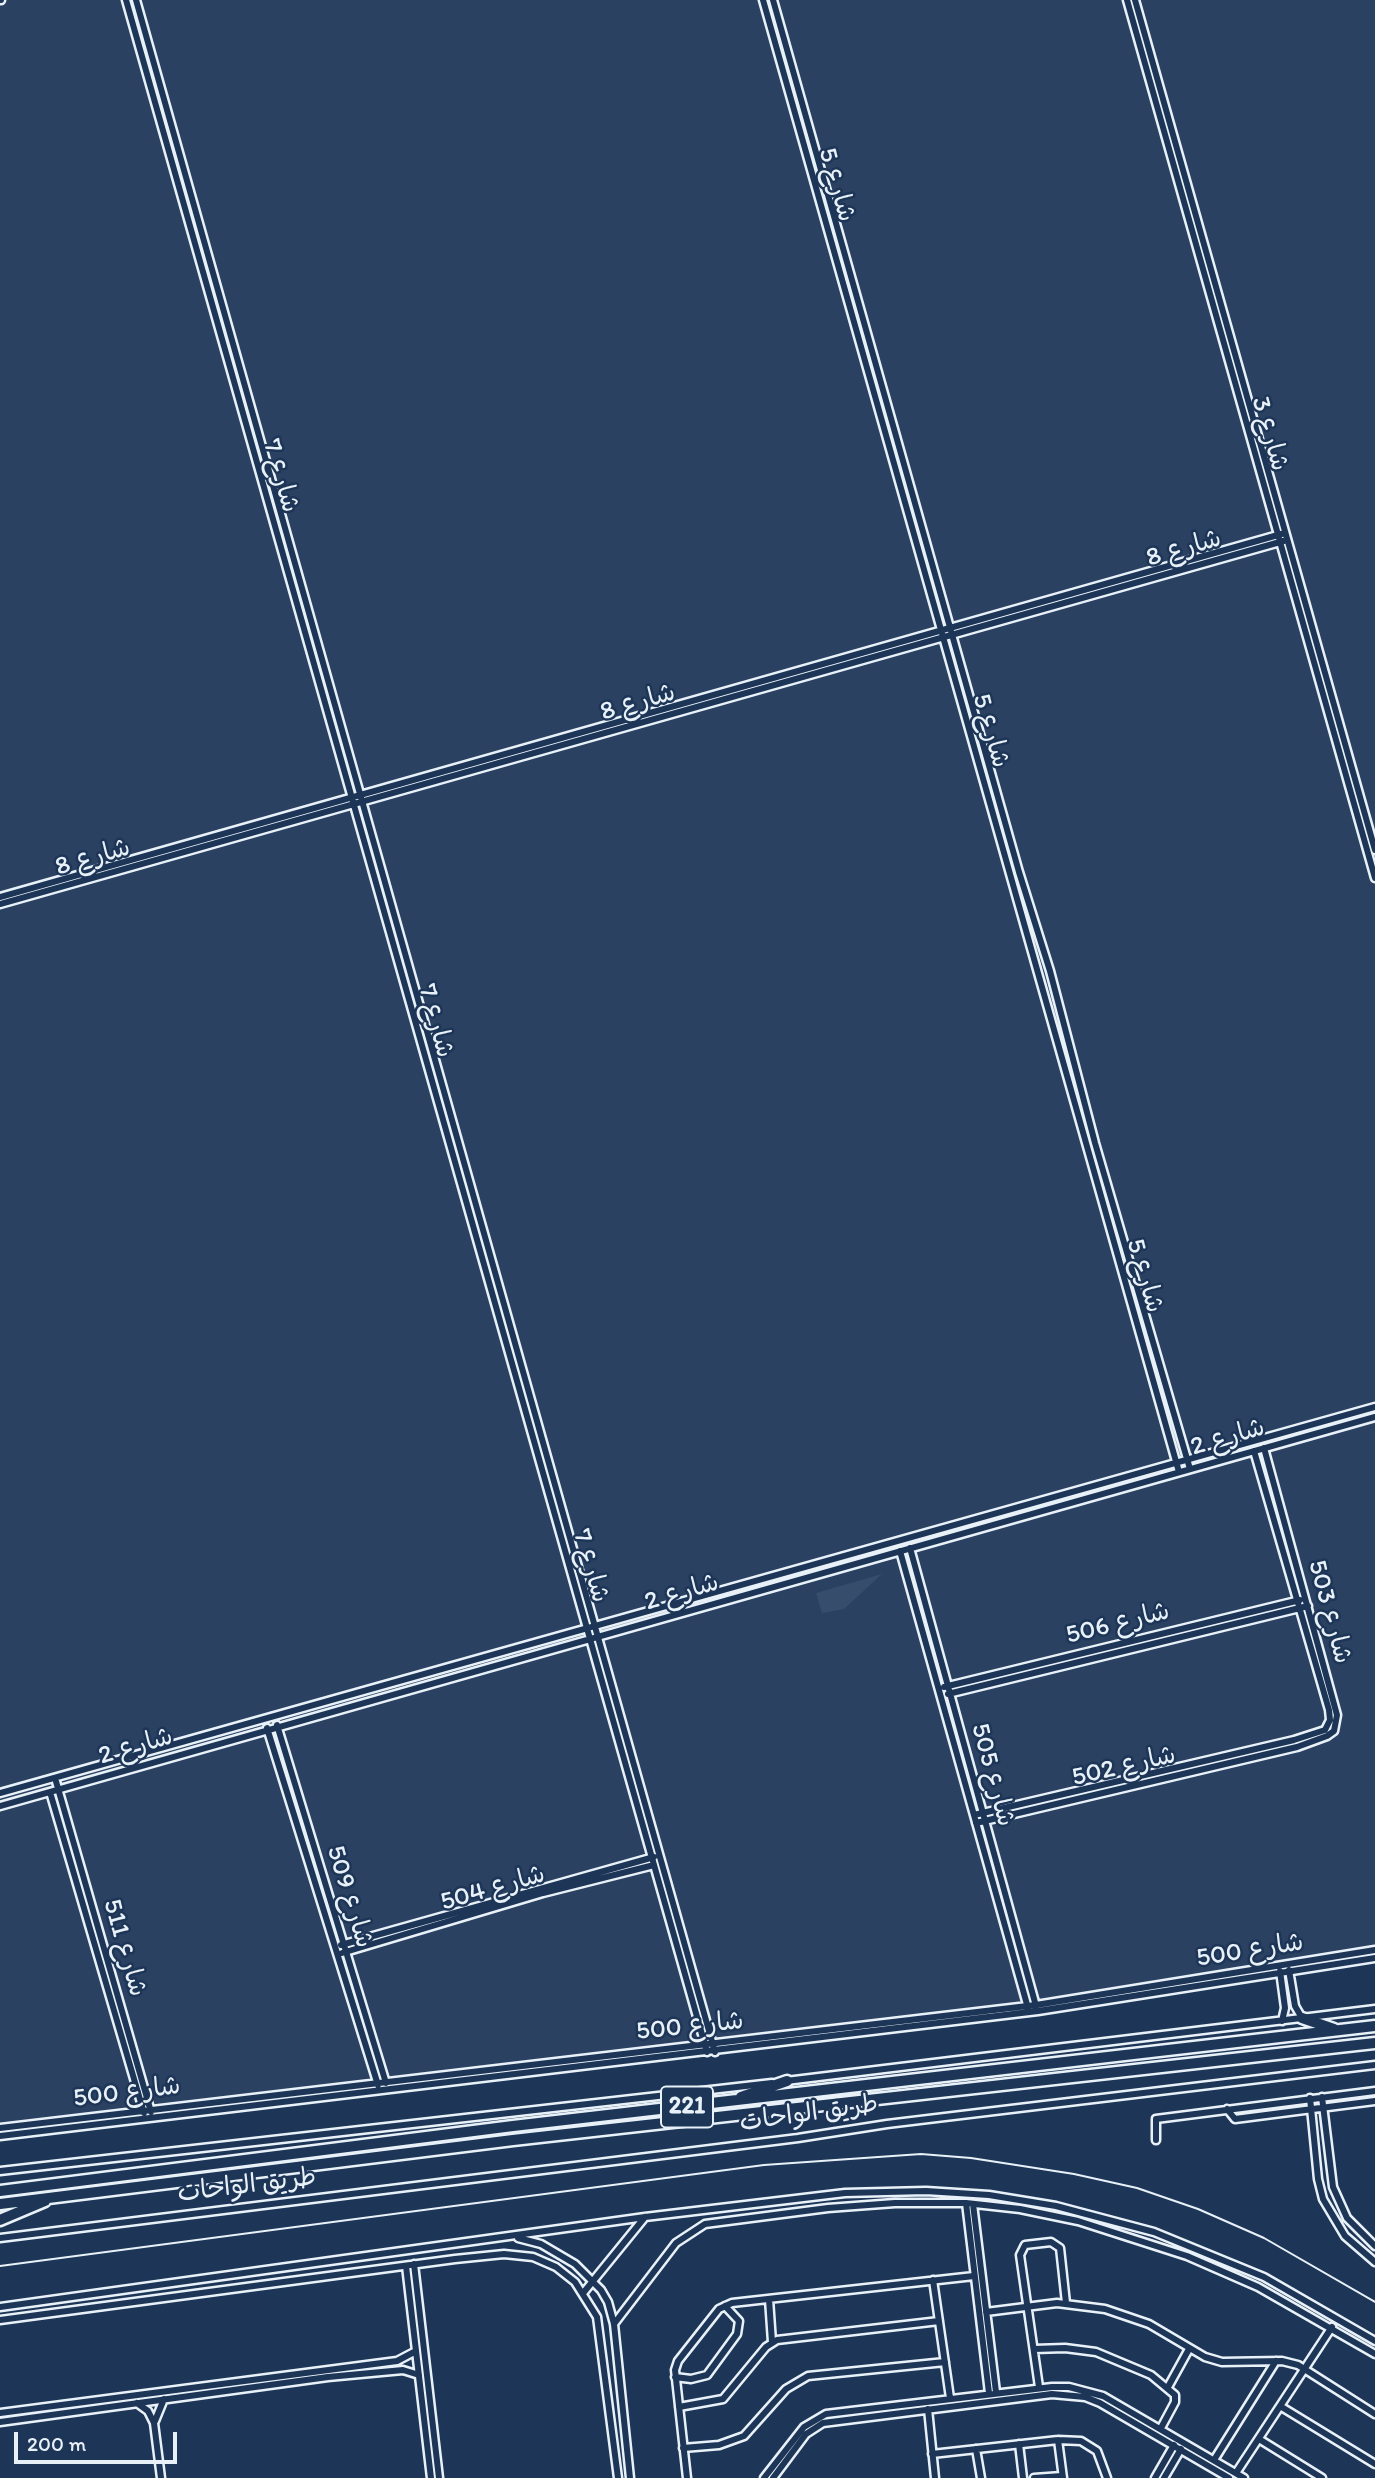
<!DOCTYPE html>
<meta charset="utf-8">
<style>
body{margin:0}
#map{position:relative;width:1375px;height:2478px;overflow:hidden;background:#1d3557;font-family:Itim,sans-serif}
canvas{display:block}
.scale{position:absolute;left:14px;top:2432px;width:163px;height:32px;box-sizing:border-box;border:4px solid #e8f1f8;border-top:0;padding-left:9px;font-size:21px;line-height:24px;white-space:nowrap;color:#e8f1f8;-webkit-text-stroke:5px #1d3557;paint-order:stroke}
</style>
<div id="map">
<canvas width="1375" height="2478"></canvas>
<div class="scale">200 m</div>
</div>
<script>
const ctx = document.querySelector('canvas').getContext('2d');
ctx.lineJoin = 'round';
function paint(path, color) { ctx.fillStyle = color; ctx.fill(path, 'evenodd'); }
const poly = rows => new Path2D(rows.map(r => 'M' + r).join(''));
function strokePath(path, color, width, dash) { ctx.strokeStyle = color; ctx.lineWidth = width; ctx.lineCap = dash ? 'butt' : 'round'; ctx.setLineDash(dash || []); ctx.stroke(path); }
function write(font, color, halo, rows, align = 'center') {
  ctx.font = font + ' Itim,"Playpen Sans Arabic",sans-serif'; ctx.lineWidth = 5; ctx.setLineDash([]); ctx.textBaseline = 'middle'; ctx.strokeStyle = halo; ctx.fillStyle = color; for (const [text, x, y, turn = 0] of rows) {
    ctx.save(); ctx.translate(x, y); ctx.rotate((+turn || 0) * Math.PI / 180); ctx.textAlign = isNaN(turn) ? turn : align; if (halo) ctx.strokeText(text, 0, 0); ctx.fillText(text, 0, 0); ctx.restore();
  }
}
paint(poly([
 [0,0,1375,0,1375,1952,716,2046,0,2139]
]), '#2a4162');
paint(poly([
 [882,1574,844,1609,822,1613,816,1593]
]), '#374d6c');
const minor = poly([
 [0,0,1,0],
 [126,0,707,2052],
 [136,0,715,2052],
 [763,0,1179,1472],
 [773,0,1019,872,1050,971,1095,1143,1190,1469],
 [1127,0,1375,878],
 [1135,0,1375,850],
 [0,897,1285,533],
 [0,904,1287,540],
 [910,1548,1036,2006],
 [900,1551,1028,2008],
 [944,1687,1300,1600],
 [948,1694,1308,1606],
 [277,1725,386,2083],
 [267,1728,378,2085],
 [55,1778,151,2112],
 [50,1792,144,2113],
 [0,1793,1375,1407],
 [0,1806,1375,1417],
 [974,1815,1294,1740,1325,1730,1330,1720,1329,1710,1254,1451],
 [976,1823,1297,1747,1327,1736,1334,1731,1337,1715,1264,1448],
 [341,1945,654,1857],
 [342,1953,543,1893,654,1865],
 [1289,1970,1295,2006,1302,2018],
 [1280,1971,1285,2008,1282,2021],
 [786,2081,1375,2009],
 [1322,2097,1333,2187,1347,2218,1375,2246],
 [1310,2098,1318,2179,1323,2199,1345,2236,1375,2262],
 [1227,2109,1235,2119,1375,2101],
 [0,2128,1036,2005,1375,1950],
 [0,2136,1038,2011,1375,1958],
 [1156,2140,1156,2119,1375,2091],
 [0,2171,772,2083],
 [966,2203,989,2393],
 [973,2204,996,2392],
 [0,2238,798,2138,887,2124,1375,2065],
 [518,2238,541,2244,575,2264,601,2290,608,2302,614,2324,630,2478],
 [414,2264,439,2478],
 [406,2266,431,2478],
 [933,2280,950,2398],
 [584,2292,645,2217],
 [769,2299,772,2342],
 [0,2307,645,2217,845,2193,926,2191,989,2195,1056,2206,1154,2232,1264,2277,1375,2341],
 [986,2312,1057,2303,1105,2309,1149,2324,1205,2357,1222,2362,1282,2361,1298,2365,1375,2414],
 [0,2320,455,2259,504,2254,533,2257,556,2267,575,2282,597,2317,618,2478],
 [614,2324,676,2243,705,2224,828,2208,895,2203,966,2203,1020,2209,1078,2221,1187,2256,1258,2287,1375,2354],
 [1034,2349,1065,2348,1096,2352,1151,2375,1175,2395,1175,2402,1161,2428],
 [675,2377,691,2379,707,2375,737,2334,739,2321,725,2306],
 [1039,2387,1020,2255,1025,2245,1051,2242,1060,2248,1066,2303],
 [1168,2387,1189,2349],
 [137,2403,148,2411,154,2423,161,2478],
 [1280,2406,1375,2464],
 [679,2407,723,2399,766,2347,777,2340,939,2321],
 [928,2409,935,2478],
 [0,2413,397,2361,416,2351],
 [155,2421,164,2399],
 [0,2422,328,2377,403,2370,419,2375],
 [1259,2439,1322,2478],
 [1058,2440,1063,2478],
 [1019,2444,1023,2478],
 [683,2448,719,2445,744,2436,786,2389,808,2376,945,2362],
 [976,2449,981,2478],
 [932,2454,1058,2440,1081,2441,1097,2451,1107,2478],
 [1214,2460,1276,2361],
 [1236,2473,1332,2327],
 [687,2478,675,2370,678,2361,719,2309,732,2303,974,2276],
 [764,2478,804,2427,826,2414,1052,2387,1069,2387,1103,2396,1244,2478],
 [773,2478,806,2434,823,2423,1052,2394,1085,2397,1100,2403,1229,2478],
 [1034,2478,1062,2476],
 [1155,2478,1174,2445],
 [1164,2478,1181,2449]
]);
const highway = poly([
 [1302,2018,1334,2029],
 [741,2097,787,2081],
 [0,2191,513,2126,1375,2026],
 [0,2204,513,2140,1375,2043],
 [0,2220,45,2201]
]);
strokePath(minor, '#e8f1f8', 11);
strokePath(highway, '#e8f1f8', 15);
strokePath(minor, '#1d3557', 6);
strokePath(highway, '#1d3557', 10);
strokePath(poly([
 [0,2266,764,2165,921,2154,971,2158,1074,2174,1137,2188,1198,2209,1264,2238,1375,2302]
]), '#e8f1f8', 2);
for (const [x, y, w] of [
 [687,2107,52]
]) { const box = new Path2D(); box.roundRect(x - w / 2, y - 20.5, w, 41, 5); ctx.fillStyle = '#1d3557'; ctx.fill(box); strokePath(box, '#e8f1f8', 2); }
write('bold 24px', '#e8f1f8', null, [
 ["221",687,2107]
]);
write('26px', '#e8f1f8', '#1d3557', [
 ["شارع 5",836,185,74],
 ["شارع 3",1269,434,74],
 ["شارع 7",280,476,74],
 ["شارع 8",1184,549,-16],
 ["شارع 8",638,703,-16],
 ["شارع 5",990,731,74],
 ["شارع 8",93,858,-16],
 ["شارع 7",435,1021,75],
 ["شارع 5",1144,1276,74],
 ["شارع 2",1228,1438,-16],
 ["شارع 7",590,1566,74],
 ["شارع 2",682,1593,-16],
 ["شارع 503",1329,1612,75],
 ["شارع 506",1118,1624,-14],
 ["شارع 2",136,1747,-16],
 ["شارع 502",1124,1767,-13],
 ["شارع 505",992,1775,75],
 ["شارع 504",493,1889,-16],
 ["شارع 509",349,1897,73],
 ["شارع 511",124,1948,74],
 ["شارع 500",1250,1951,-9],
 ["شارع 500",690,2027,-6],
 ["شارع 500",127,2093,-7],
 ["طريق الواحات",809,2114,-8],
 ["طريق الواحات",247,2186,-7]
]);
</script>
